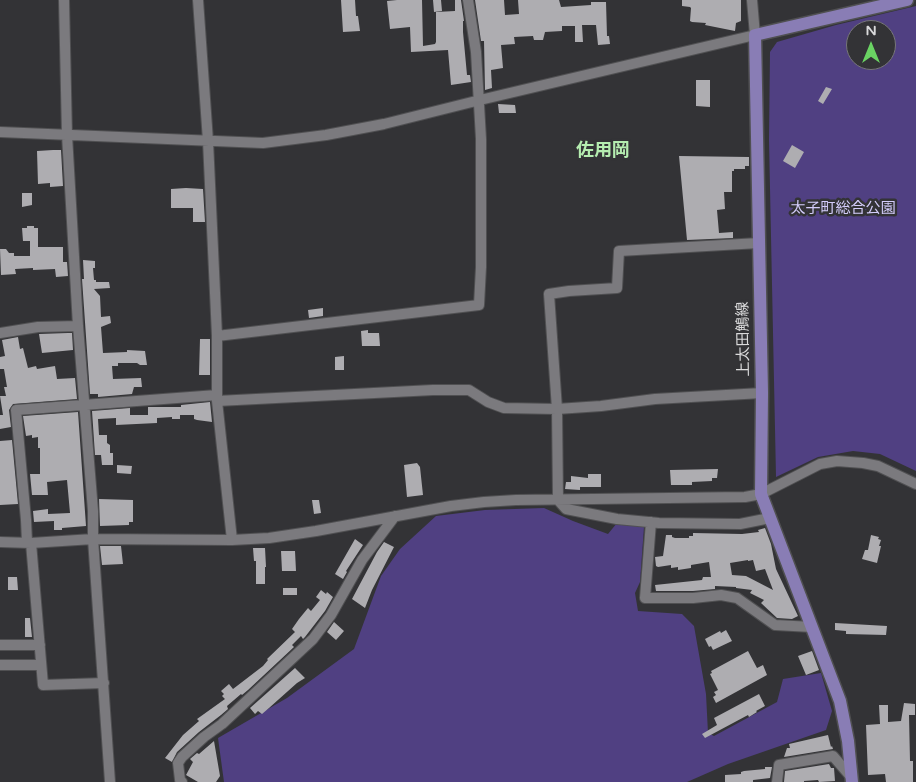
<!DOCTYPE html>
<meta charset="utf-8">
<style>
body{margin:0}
#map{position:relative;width:916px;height:782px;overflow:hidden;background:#333336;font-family:"Varela Round",sans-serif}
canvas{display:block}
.north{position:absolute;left:846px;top:20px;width:50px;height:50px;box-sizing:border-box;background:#333336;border:1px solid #767678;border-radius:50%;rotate:0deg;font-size:14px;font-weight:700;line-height:20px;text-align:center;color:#dadadb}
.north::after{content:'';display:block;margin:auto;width:18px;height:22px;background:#6ad363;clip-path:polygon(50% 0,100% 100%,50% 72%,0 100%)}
</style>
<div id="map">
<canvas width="916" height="782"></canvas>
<div class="north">N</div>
</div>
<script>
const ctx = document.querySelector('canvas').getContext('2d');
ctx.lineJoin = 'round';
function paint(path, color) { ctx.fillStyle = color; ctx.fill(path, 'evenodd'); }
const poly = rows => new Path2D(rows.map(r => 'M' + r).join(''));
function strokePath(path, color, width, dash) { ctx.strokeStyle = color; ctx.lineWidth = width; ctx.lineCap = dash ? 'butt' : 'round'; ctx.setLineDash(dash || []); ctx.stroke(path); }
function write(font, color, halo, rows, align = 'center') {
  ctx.font = font + ' "Varela Round","Noto Sans JP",sans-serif'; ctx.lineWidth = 5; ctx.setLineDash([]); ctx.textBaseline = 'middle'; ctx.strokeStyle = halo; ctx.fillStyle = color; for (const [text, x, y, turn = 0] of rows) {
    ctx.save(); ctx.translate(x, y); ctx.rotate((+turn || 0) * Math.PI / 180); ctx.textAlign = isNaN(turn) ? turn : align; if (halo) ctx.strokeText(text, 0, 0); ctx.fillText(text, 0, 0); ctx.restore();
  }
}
paint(poly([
 [916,6,916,471,880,454,853,451,818,457,776,477,769,140,770,52,777,42,836,25],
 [856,30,886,30,886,60,856,60],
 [544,508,573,521,608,534,617,523,644,527,640,582,635,593,638,611,682,614,694,626,706,694,708,733,714,736,777,702,783,679,821,673,832,711,826,730,728,764,687,782,224,782,218,738,287,698,354,649,381,576,400,549,436,516,485,510]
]), '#504082');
paint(poly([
 [341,0,355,0,356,16,358,16,360,31,343,32],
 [397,0,422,0,423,46,435,44,436,42,436,12,455,11,455,0,461,0,464,21,463,21,463,32,467,75,470,75,471,82,451,85,448,50,411,52,410,27,390,29,387,1],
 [433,0,441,0,442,11,434,12],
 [475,0,504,0,505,15,519,14,518,0,559,0,561,7,591,5,591,2,606,2,607,36,609,36,610,44,598,45,596,25,582,25,583,42,575,42,575,26,562,26,562,31,545,32,543,40,534,40,533,36,514,37,515,44,501,45,503,68,491,70,492,88,485,90,484,41,481,41],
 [682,0,741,0,741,21,736,23,735,31,705,25,706,23,692,22,690,21,691,8,690,7,682,6],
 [696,80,710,80,710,107,696,106],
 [826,87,832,89,823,104,818,101],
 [498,104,515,105,516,113,499,113],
 [792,145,804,152,795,168,783,161],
 [53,150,61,150,63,186,50,187,50,183,38,184,37,151],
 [679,156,749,157,749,166,745,166,745,169,734,169,734,171,732,171,732,192,724,192,725,209,717,210,719,233,733,232,733,238,687,240],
 [186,188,203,189,205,222,193,222,193,208,171,208,171,189],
 [22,193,32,193,32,205,22,207],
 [27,226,34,226,34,228,38,228,38,247,63,247,63,262,67,262,68,276,56,277,55,269,33,270,33,268,15,269,16,274,1,275,0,249,6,249,9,253,14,253,14,256,30,256,30,241,23,241,22,228,27,228],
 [83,260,95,261,95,268,93,268,94,280,96,280,96,282,109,282,110,288,94,289,100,296,101,317,110,316,111,323,101,327,103,353,127,352,127,350,145,351,147,365,140,365,137,363,118,363,118,366,112,366,113,379,141,378,142,387,134,387,132,394,98,397,98,394,90,394,82,279,84,279],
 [323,308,323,316,309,318,308,310],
 [368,330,368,333,379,333,380,346,362,346,361,331],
 [68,333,72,333,73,350,42,353,39,334],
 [18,337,20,349,23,348,28,368,36,366,37,369,55,366,57,379,75,378,77,399,13,404,9,410,11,427,0,429,0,415,3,415,0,396,6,396,4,387,7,387,4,369,0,369,0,357,5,356,2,340],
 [200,339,210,339,210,375,199,375],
 [344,356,344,370,335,370,335,357],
 [210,402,212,422,197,420,194,419,194,415,180,415,180,419,172,419,172,417,157,418,157,423,116,425,116,418,98,419,99,435,107,435,107,443,110,445,110,453,113,453,113,465,102,465,101,455,95,455,92,411,130,408,130,415,148,415,148,407,181,407,181,405],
 [78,412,86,526,62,528,62,530,54,530,54,521,34,522,33,511,48,509,48,514,70,513,67,480,47,482,48,495,32,495,30,474,40,474,40,448,38,448,38,437,32,438,32,435,26,436,23,416],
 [12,440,18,504,0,505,0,441],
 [417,463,420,467,423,495,407,497,404,465],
 [117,465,132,466,131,474,117,473],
 [718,469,717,478,712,478,712,481,692,482,692,485,671,485,670,470],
 [588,474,601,474,601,487,580,487,580,490,565,489,566,482,571,482,571,476,588,478],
 [99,499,133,500,133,522,129,522,129,525,100,526],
 [312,500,319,500,321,513,314,514],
 [765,528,771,544,776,569,798,616,792,619,777,618,761,603,764,600,750,593,752,590,736,588,736,587,715,586,715,589,693,591,656,591,655,585,702,580,703,577,711,577,709,562,691,565,691,568,678,570,678,567,671,568,671,565,658,567,656,566,655,557,663,556,666,535,672,535,672,537,675,538,689,538,689,536,693,536,693,533,742,534,759,532,758,530],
 [748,560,748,561,753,560,756,571,765,569,773,590,746,576,732,575,730,563],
 [871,535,879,537,878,539,881,540,879,546,881,546,877,563,862,559,865,550,868,550],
 [355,539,363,545,346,571,347,572,343,579,335,574],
 [384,542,394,547,372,590,365,608,352,599,377,552],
 [100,546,121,546,123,564,102,565],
 [253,548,265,548,266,567,265,567,265,584,256,584,256,561,254,561],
 [281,551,295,551,296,571,282,571],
 [8,577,17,577,18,590,8,590],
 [283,588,297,588,297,595,283,595],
 [321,590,326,594,327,592,333,597,325,611,305,637,303,639,301,636,292,645,294,647,248,690,242,695,241,694,227,706,228,709,221,715,199,732,177,752,172,762,165,758,183,735,199,721,197,719,225,699,222,696,224,694,221,691,229,684,233,689,263,666,268,660,267,659,295,632,292,629,299,619,308,608,311,611,320,600,316,597],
 [25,618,30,618,32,637,25,637],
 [334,622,344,631,336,640,327,632],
 [835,623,887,626,886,635,846,634,846,631,835,630],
 [726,630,732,641,713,650,711,646,709,647,705,639,720,631,721,633],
 [748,651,757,668,763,665,767,675,716,703,713,697,716,695,714,692,718,690,710,674,712,673,711,671],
 [812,651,819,670,806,675,798,656],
 [295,668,305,678,297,683,269,708,262,714,258,711,255,714,250,708],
 [759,694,765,706,756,711,757,712,749,717,748,715,705,738,702,734,717,725,714,718],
 [904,703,915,704,915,715,909,715,910,761,913,761,913,782,886,782,885,774,868,775,866,725,880,724,879,705,888,705,888,722,901,721],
 [828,735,831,747,832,746,833,749,784,757,787,748,790,748,789,744],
 [214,741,220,776,216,782,198,782,186,775,193,762,190,759,197,753,199,754],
 [829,764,831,768,834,768,835,781,819,782,818,780,804,781,804,782,784,782,785,771],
 [765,767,772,767,770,778,753,780,753,782,725,782,725,775,741,774,741,772,744,771,765,769]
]), '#aeadb1');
const minor = poly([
 [64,0,67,135,78,326,93,511,93,539,110,782],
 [198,0,208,141,217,336,217,401,232,540],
 [0,132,263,143,326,135,384,124,480,100,755,35,752,0],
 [759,243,619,251,617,288,569,291,549,294,557,409,558,500,566,509,617,519,659,523,740,524,770,518],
 [0,333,38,327,78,326],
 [217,336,479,305,481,267,481,139,476,52,468,0],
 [217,401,433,390,469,390,488,402,504,408,557,409,601,406,655,399,762,393],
 [651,522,645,598,693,598,721,595,737,598,775,625,812,627],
 [0,542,31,543,93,539,232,540,269,538,316,531,451,506,484,502,516,500,745,497,761,494,820,464,837,461,863,463,878,466,916,484],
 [27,542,26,520,16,410,217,395],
 [31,543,43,685,104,683],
 [0,645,40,645],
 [0,665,41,665],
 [182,782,180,780,178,763,182,757,204,737,222,724,313,639,331,615,362,560,395,516],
 [777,782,779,765,833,756,852,778]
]);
const major = poly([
 [852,782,848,741,840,701,761,494,762,393,755,35,907,0]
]);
strokePath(minor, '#505052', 12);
strokePath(major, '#505052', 15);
strokePath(minor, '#7b7a7e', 10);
strokePath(major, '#897db5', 12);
write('15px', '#d3ccfa', '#333336', [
 ["太子町総合公園",843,209]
]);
write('15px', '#dadadb', '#333336', [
 ["上太田鵤線",744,339,-91]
]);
write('bold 18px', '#b5edb0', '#333336', [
 ["佐用岡",603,151]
]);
</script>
